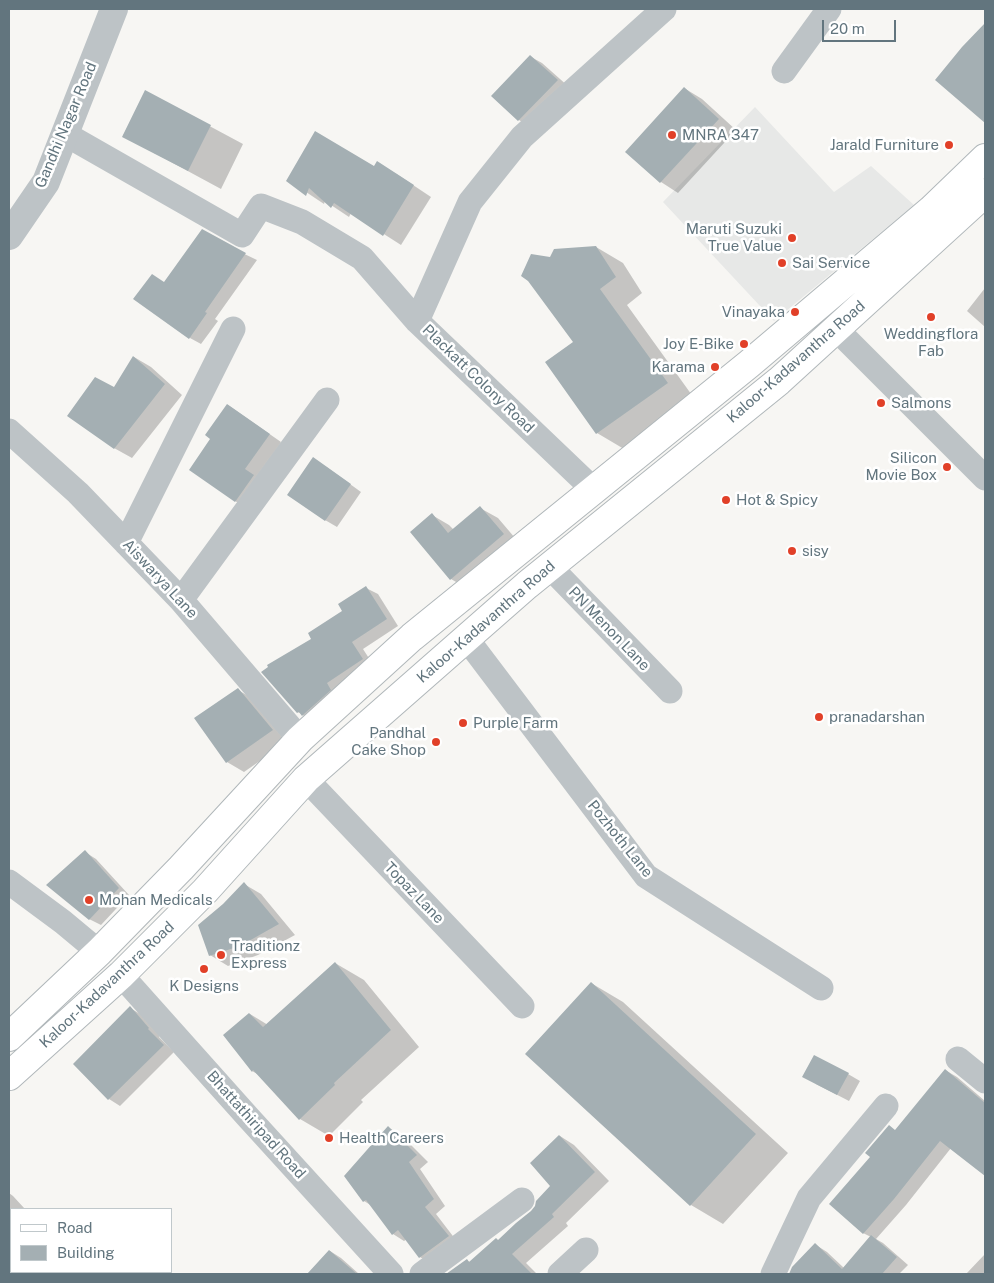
<!DOCTYPE html>
<style>
body{margin:0}
#map{position:relative;width:994px;height:1283px;overflow:hidden;background:#f7f6f3;font-family:"Public Sans",sans-serif}
canvas{display:block}
.frame{position:absolute;inset:0;border:10px solid #62757e;pointer-events:none}
.legend{position:absolute;left:10px;top:1208px;width:162px;height:65px;box-sizing:border-box;background:#fff;border:1px solid #c0c8cb;margin:0;padding:6px 9px;list-style:none;font-size:15px;color:#62757e}
.legend li{display:flex;align-items:center;gap:10px;height:25px}
.legend b{width:25px;border:1px solid #c0c8cb}
.scale{position:absolute;left:822px;top:20px;width:74px;height:22px;box-sizing:border-box;border:2px solid #62757e;border-top:0;padding-left:6px;font-size:15px;line-height:18px;white-space:nowrap;color:#62757e;-webkit-text-stroke:4px #fff;paint-order:stroke}
</style>
<div id="map">
<canvas width="994" height="1283"></canvas>
<div class="frame"></div>
<ul class="legend">
<li><b style="height:6px;background:#fff"></b>Road</li>
<li><b style="height:14px;background:#a4afb3"></b>Building</li>
</ul>
<div class="scale">20 m</div>
</div>
<script>
const ctx = document.querySelector('canvas').getContext('2d');
ctx.lineJoin = 'round';
function paint(path, color) { ctx.fillStyle = color; ctx.fill(path, 'evenodd'); }
const poly = rows => new Path2D(rows.map(r => 'M' + r).join(''));
function strokePath(path, color, width, dash) { ctx.strokeStyle = color; ctx.lineWidth = width; ctx.lineCap = dash ? 'butt' : 'round'; ctx.setLineDash(dash || []); ctx.stroke(path); }
function write(font, color, halo, rows, align = 'center') {
  ctx.font = font + ' "Public Sans",sans-serif'; ctx.lineWidth = 5; ctx.setLineDash([]); ctx.textBaseline = 'middle'; ctx.strokeStyle = halo; ctx.fillStyle = color; for (const [text, x, y, turn = 0] of rows) {
    ctx.save(); ctx.translate(x, y); ctx.rotate((+turn || 0) * Math.PI / 180); ctx.textAlign = isNaN(turn) ? turn : align; if (halo) ctx.strokeText(text, 0, 0); ctx.fillText(text, 0, 0); ctx.restore();
  }
}
paint(poly([
 [755,107,834,192,871,166,914,205,774,321,663,202]
]), '#e7e8e7');
paint(poly([
 [985,25,985,121,937,80,963,48],
 [531,57,542,63,569,87,530,127,519,120,493,96],
 [684,88,702,99,736,130,678,193,661,182,627,152],
 [146,92,243,144,221,189,123,136],
 [374,168,395,173,431,197,401,245,351,213,349,217,325,201,324,204,288,180],
 [596,247,623,263,642,293,627,305,694,398,624,449,597,433,575,343,550,258],
 [234,249,257,260,215,319,218,321,201,344,190,338,165,283],
 [985,288,985,327,967,311],
 [134,357,151,367,182,395,132,458,114,448,115,388],
 [228,405,281,442,247,508,235,501,212,439],
 [325,466,361,492,337,527,325,520],
 [480,508,498,518,521,545,468,589,451,579,432,515,449,525,454,530],
 [366,588,378,594,398,626,363,649,374,666,309,719,298,712,313,639,344,611],
 [238,690,255,700,290,740,244,772,227,762],
 [85,852,96,859,129,895,101,925,89,919],
 [244,884,261,894,295,935,258,955,228,966,210,955,224,905],
 [335,963,364,980,419,1047,361,1100,363,1102,329,1136,300,1119,259,1075,252,1071,250,1014,268,1025],
 [591,983,623,1002,788,1153,723,1224,691,1205,527,1054],
 [130,1008,142,1015,160,1035,159,1037,174,1052,120,1106,109,1099],
 [945,1070,957,1077,985,1101,985,1175,951,1148,906,1205,876,1239,883,1243,908,1265,899,1274,796,1274,792,1271,816,1245,827,1252,844,1268,871,1237,863,1233,872,1157,889,1127,896,1131],
 [848,1074,860,1081,849,1101,816,1084],
 [389,1128,400,1134,428,1162,420,1169,445,1206,436,1214,459,1244,431,1264,420,1257,407,1239,404,1241,393,1234,372,1206,364,1201,345,1176],
 [560,1136,574,1145,609,1181,566,1223,568,1226,526,1263,537,1274,448,1274,467,1260,471,1263,499,1241,532,1212,552,1186],
 [9,1193,13,1196,25,1209,11,1209,11,1272,81,1272,83,1274,9,1274],
 [330,1251,341,1258,359,1274,309,1274],
 [985,1254,985,1274,966,1274]
]), '#0003');
paint(poly([
 [985,23,985,123,935,80,962,47],
 [530,55,558,80,518,121,491,96],
 [684,87,719,119,660,183,625,152],
 [145,90,211,125,188,171,122,137],
 [315,131,374,166,377,161,414,185,383,236,334,203,331,208,309,188,306,196,286,181],
 [202,229,246,253,205,312,207,313,189,339,133,299,152,274,164,282],
 [596,246,616,277,600,289,668,383,596,434,545,362,573,342,528,281,521,276,531,254,550,257,554,249],
 [133,356,165,384,114,449,67,416,95,377,114,387],
 [227,404,270,434,245,469,254,475,235,502,189,470,210,439,205,435],
 [313,457,351,484,325,521,287,495],
 [480,506,504,534,450,580,410,532,432,513,448,533],
 [366,586,387,619,352,642,363,659,327,683,331,690,304,714,302,716,299,712,297,713,261,672,268,667,267,665,311,639,308,633,342,611,338,604],
 [238,688,273,730,226,763,194,718],
 [85,850,119,888,89,920,46,885],
 [244,882,279,924,240,946,209,956,198,925,223,904],
 [335,962,391,1030,334,1083,335,1085,299,1120,253,1070,252,1072,223,1035,249,1013,263,1027],
 [591,982,756,1134,690,1206,525,1054],
 [130,1006,149,1028,148,1029,164,1045,108,1100,73,1064],
 [814,1055,849,1073,837,1095,802,1077],
 [945,1069,985,1103,985,1176,940,1141,894,1199,863,1234,829,1204,870,1157,865,1153,889,1125,895,1130],
 [388,1126,417,1155,409,1162,434,1199,425,1207,449,1236,419,1258,398,1230,392,1235,366,1200,363,1202,344,1176],
 [559,1135,595,1172,552,1214,554,1217,512,1254,532,1274,446,1274,467,1259,469,1262,496,1238,498,1240,516,1223,531,1211,535,1206,536,1201,550,1186,530,1163],
 [871,1235,897,1257,882,1274,789,1274,792,1267,815,1243,842,1269],
 [329,1250,357,1274,307,1274]
]), '#a4afb3');
const secondary = poly([
 [9,1037,99,952,181,868,300,739,412,637,749,364,931,210,985,158],
 [9,1076,121,975,205,891,306,779,527,585,779,381,985,193]
]);
strokePath(secondary, '#b0b7ba', 30);
strokePath(poly([
 [784,71,829,9],
 [65,134,242,235,261,206,302,222,362,258,417,321,594,490],
 [417,321,470,202,522,137,664,9],
 [836,329,985,478],
 [9,431,78,493,181,600,300,739],
 [126,543,233,329],
 [549,566,670,691],
 [181,600,327,400],
 [466,638,646,876,821,988],
 [306,779,522,1006],
 [9,882,63,922,99,952],
 [121,975,247,1116,391,1274],
 [958,1059,985,1081],
 [422,1274,522,1200],
 [560,1274,586,1250],
 [773,1274,809,1198,886,1106]
]), '#bdc3c6', 25);
strokePath(poly([
 [9,236,46,182,114,9]
]), '#bdc3c6', 28);
strokePath(secondary, '#fff', 28);
for (const [x, y, r, color] of [
 [672,135,5,"#e14028"],
 [949,145,5,"#e14028"],
 [792,238,5,"#e14028"],
 [782,263,5,"#e14028"],
 [795,312,5,"#e14028"],
 [931,317,5,"#e14028"],
 [744,344,5,"#e14028"],
 [715,367,5,"#e14028"],
 [881,403,5,"#e14028"],
 [947,467,5,"#e14028"],
 [726,500,5,"#e14028"],
 [792,551,5,"#e14028"],
 [819,717,5,"#e14028"],
 [463,723,5,"#e14028"],
 [436,742,5,"#e14028"],
 [89,900,5,"#e14028"],
 [221,955,5,"#e14028"],
 [204,969,5,"#e14028"],
 [329,1138,5,"#e14028"]
]) { const dot = new Path2D(); dot.arc(x, y, r, 0, 2 * Math.PI); ctx.fillStyle = color; ctx.fill(dot); strokePath(dot, '#fff', 2); }
write('15px', '#62757e', '#fff', [
 ["Gandhi Nagar Road",66,125,-67],
 ["Kaloor-Kadavanthra Road",796,362,-41],
 ["Plackatt Colony Road",478,379,44],
 ["Aiswarya Lane",160,579,47],
 ["Kaloor-Kadavanthra Road",486,622,-41],
 ["PN Menon Lane",609,629,46],
 ["Pozhoth Lane",620,839,51],
 ["Topaz Lane",414,893,46],
 ["Kaloor-Kadavanthra Road",107,985,-43],
 ["Bhattathiripad Road",256,1125,48]
]);
write('15px', '#62757e', '#fff', [
 ["MNRA 347",682,135],
 ["Jarald Furniture",939,145,"right"],
 ["Maruti Suzuki",782,229,"right"],
 ["True Value",782,246,"right"],
 ["Sai Service",792,263],
 ["Vinayaka",785,312,"right"],
 ["Weddingflora",931,334,"center"],
 ["Fab",931,351,"center"],
 ["Joy E-Bike",734,344,"right"],
 ["Karama",705,367,"right"],
 ["Salmons",891,403],
 ["Silicon",937,458,"right"],
 ["Movie Box",937,475,"right"],
 ["Hot & Spicy",736,500],
 ["sisy",802,551],
 ["pranadarshan",829,717],
 ["Purple Farm",473,723],
 ["Pandhal",426,733,"right"],
 ["Cake Shop",426,750,"right"],
 ["Mohan Medicals",99,900],
 ["Traditionz",231,946],
 ["Express",231,963],
 ["K Designs",204,986,"center"],
 ["Health Careers",339,1138]
], 'left');
</script>
